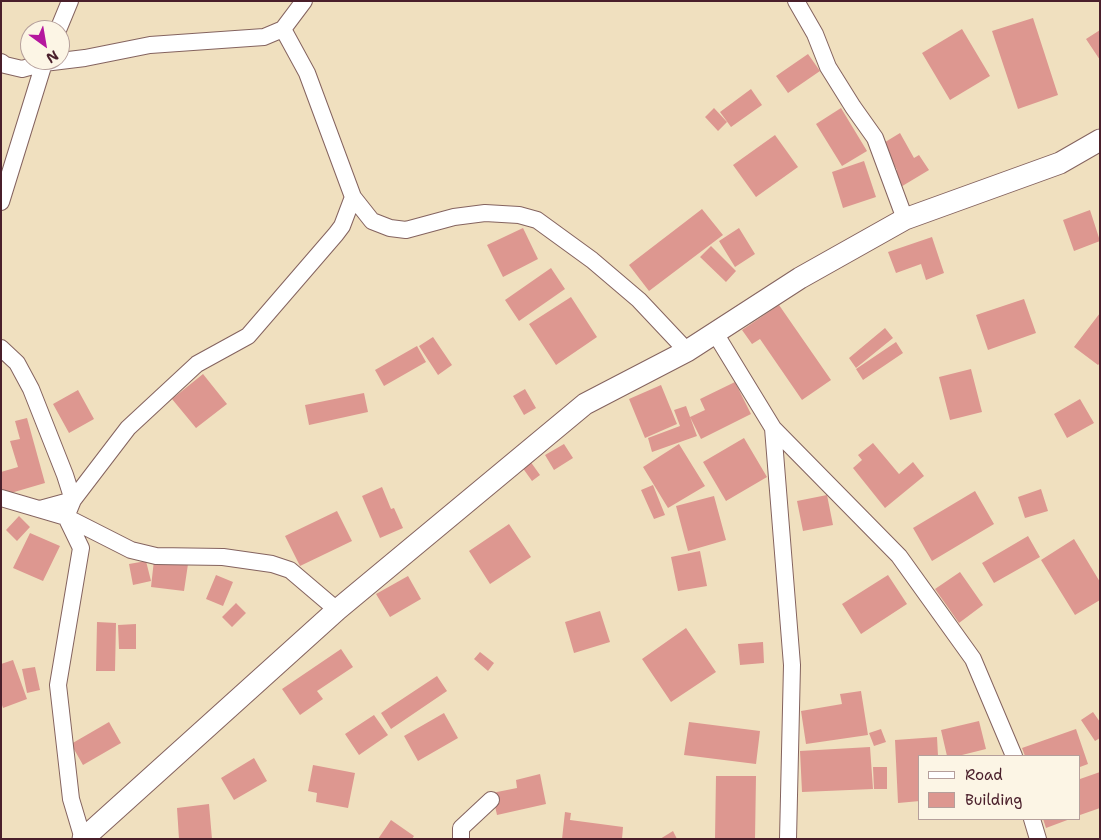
<!DOCTYPE html>
<style>
body{margin:0}
#map{position:relative;width:1101px;height:840px;overflow:hidden;background:#f0e0bf;font-family:"Shantell Sans",sans-serif}
canvas{display:block}
.frame{position:absolute;inset:0;border:2px solid #4a1f2b;pointer-events:none}
.legend{position:absolute;left:918px;top:755px;width:162px;height:65px;box-sizing:border-box;background:#fcf5e5;border:1px solid #b59f9b;margin:0;padding:6px 9px;list-style:none;font-size:15px;color:#4a1f2b}
.legend li{display:flex;align-items:center;gap:10px;height:25px}
.legend b{width:25px;border:1px solid #b59f9b}
.north{position:absolute;left:20px;top:20px;width:50px;height:50px;box-sizing:border-box;background:#fcf5e5;border:1px solid #b59f9b;border-radius:50%;rotate:148deg;font-size:14px;font-weight:700;line-height:20px;text-align:center;color:#4a1f2b}
.north::after{content:'';display:block;margin:auto;width:18px;height:22px;background:#b5179e;clip-path:polygon(50% 0,100% 100%,50% 72%,0 100%)}
</style>
<div id="map">
<canvas width="1101" height="840"></canvas>
<div class="frame"></div>
<ul class="legend">
<li><b style="height:6px;background:#fff"></b>Road</li>
<li><b style="height:14px;background:#dd9790"></b>Building</li>
</ul>
<div class="north">N</div>
</div>
<script>
const ctx = document.querySelector('canvas').getContext('2d');
ctx.lineJoin = 'round';
function paint(path, color) { ctx.fillStyle = color; ctx.fill(path, 'evenodd'); }
const poly = rows => new Path2D(rows.map(r => 'M' + r).join(''));
function strokePath(path, color, width, dash) { ctx.strokeStyle = color; ctx.lineWidth = width; ctx.lineCap = dash ? 'butt' : 'round'; ctx.setLineDash(dash || []); ctx.stroke(path); }
paint(poly([
 [1033,18,1058,95,1018,109,992,31],
 [962,29,990,76,950,100,922,53],
 [1100,30,1100,60,1086,39],
 [808,54,820,71,788,93,776,76],
 [751,89,762,105,731,127,720,112],
 [714,108,727,122,718,131,705,117],
 [841,108,867,151,842,166,816,124],
 [900,133,914,158,919,155,929,170,899,188,891,173,897,170,882,144],
 [775,135,798,167,756,197,733,165],
 [864,161,876,197,843,208,832,172],
 [702,209,723,235,649,291,629,265],
 [1090,210,1100,241,1074,251,1063,220],
 [523,228,538,259,503,277,487,245],
 [739,228,755,254,735,267,719,241],
 [932,237,944,273,926,280,921,264,896,273,888,252],
 [711,246,736,271,726,282,700,257],
 [551,268,565,289,519,321,505,300],
 [571,297,597,337,556,365,529,324],
 [1024,299,1036,333,988,350,976,315],
 [779,305,831,380,802,400,760,339,752,344,742,330],
 [1100,313,1100,363,1098,365,1074,347],
 [885,328,893,338,856,368,849,358],
 [433,337,452,365,438,375,419,346],
 [896,342,903,353,863,380,856,369],
 [417,346,426,362,384,386,375,370],
 [971,369,982,412,950,420,939,377],
 [203,374,227,404,196,428,172,399],
 [735,382,751,414,701,439,690,417,705,410,700,399],
 [661,385,677,424,645,438,629,399],
 [525,389,536,408,524,415,513,396],
 [78,390,94,419,69,433,53,404],
 [364,393,368,412,309,425,305,405],
 [1080,399,1094,423,1067,438,1054,414],
 [686,406,697,436,652,452,648,438,680,426,674,410],
 [27,418,45,483,4,495,1,486,1,472,18,467,10,441,20,439,15,421],
 [744,438,767,477,726,501,703,462],
 [873,443,899,474,913,462,924,476,885,508,853,468,862,460,858,455],
 [564,444,573,458,554,470,545,455],
 [679,444,705,486,668,508,643,467],
 [530,461,540,475,532,481,522,467],
 [653,485,665,515,654,519,641,490],
 [382,487,391,509,394,508,403,528,380,538,362,496],
 [1041,489,1048,511,1025,518,1018,497],
 [975,491,994,524,932,561,913,528],
 [827,495,833,525,803,531,797,501],
 [714,496,726,540,688,551,676,506],
 [337,511,352,541,300,566,285,536],
 [19,516,30,527,17,541,6,530],
 [509,524,531,557,490,584,469,551],
 [30,533,60,546,43,581,13,568],
 [1028,536,1040,557,994,583,982,563],
 [1074,539,1100,582,1100,600,1075,615,1041,560],
 [700,551,707,586,678,591,671,557],
 [154,560,188,564,184,591,151,587],
 [146,561,151,581,133,585,129,564],
 [960,572,983,605,959,623,935,589],
 [216,575,233,582,223,606,206,599],
 [888,575,907,604,861,634,842,604],
 [408,576,421,599,390,617,376,594],
 [236,603,246,613,232,627,222,617],
 [600,611,610,642,574,653,565,622],
 [97,622,116,623,115,671,96,671],
 [136,624,136,649,119,649,118,625],
 [686,628,716,672,671,702,642,659],
 [763,642,764,663,740,665,738,644],
 [341,649,353,667,317,691,323,699,300,715,282,689],
 [480,652,494,663,488,671,474,659],
 [13,660,27,699,3,708,1,702,1,664],
 [35,667,40,690,27,693,22,669],
 [437,676,447,691,391,729,381,713],
 [861,691,868,735,806,744,801,711,842,704,840,694],
 [1093,712,1100,722,1100,738,1095,741,1081,720],
 [444,713,458,738,418,761,404,736],
 [374,715,388,735,359,755,345,734],
 [979,721,986,749,958,756,947,756,941,730],
 [109,722,121,743,83,765,71,744],
 [689,722,760,731,756,764,684,755],
 [881,729,886,742,874,746,869,733],
 [1076,729,1088,764,1080,767,1080,756,1025,756,1022,748],
 [937,737,938,756,920,756,920,801,898,803,895,740],
 [870,747,873,789,802,792,800,751],
 [254,758,267,781,234,800,221,778],
 [313,765,355,773,348,808,316,802,317,793,308,791],
 [873,767,887,767,887,789,874,789],
 [1100,772,1100,808,1080,815,1080,779],
 [540,774,546,804,497,815,492,793,517,788,516,780],
 [716,776,756,776,755,839,715,839],
 [209,804,212,839,179,839,177,808],
 [565,812,571,813,570,820,623,827,622,839,562,839],
 [1043,819,1070,819,1046,828],
 [391,820,414,836,412,839,378,839],
 [673,831,677,839,660,839]
]), '#dd9790');
const minor = poly([
 [796,1,815,34,828,67,853,107,875,138,905,219],
 [283,29,307,73,353,197,372,221,390,228,406,230,454,217,485,213,519,215,537,220,592,260,639,300,687,351],
 [58,30,70,1],
 [1,62,5,65,22,69,44,63,85,58,150,45,264,37,283,29,304,1],
 [1,202,45,60],
 [715,333,773,428,899,556,973,659,1014,756],
 [1,348,17,363,31,389,65,475,73,500,66,517,131,550,156,556,223,557,272,564,290,570,337,610],
 [773,428,792,665,788,839],
 [1,498,66,517,81,548,58,685,71,799,83,839],
 [40,509,73,500,128,428,197,364,248,336,336,234,342,226,353,197],
 [1032,819,1038,839],
 [461,839,461,828,491,800]
]);
const tertiary = poly([
 [83,839,337,610,585,404,687,351,800,278,905,219,1060,163,1100,140]
]);
strokePath(minor, '#84635f', 18);
strokePath(tertiary, '#84635f', 23);
strokePath(minor, '#fff', 16);
strokePath(tertiary, '#fff', 21);
</script>
